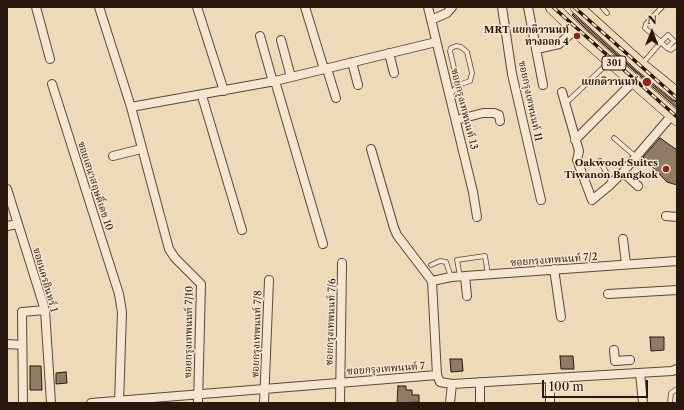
<!DOCTYPE html>
<meta charset="utf-8">
<style>
body{margin:0}
#map{position:relative;width:684px;height:410px;overflow:hidden;background:#eed9b8;font-family:"Libre Caslon Text",serif}
canvas{display:block}
.frame{position:absolute;inset:0;border:8px solid #2a170d;pointer-events:none}
.north{position:absolute;left:632px;top:12px;width:40px;height:40px;-webkit-text-stroke:3px #f4e6d1;paint-order:stroke;rotate:1deg;font-size:11px;font-weight:700;line-height:16px;text-align:center;color:#2a170d}
.north::after{content:'';display:block;margin:auto;width:14px;height:18px;background:#2a170d;clip-path:polygon(50% 0,100% 100%,50% 72%,0 100%)}
.scale{position:absolute;left:542px;top:380px;width:106px;height:18px;box-sizing:border-box;border:2px solid #2a170d;border-top:0;padding-left:5px;font-size:12px;line-height:14px;white-space:nowrap;color:#2a170d;-webkit-text-stroke:3px #f4e6d1;paint-order:stroke}
</style>
<div id="map">
<canvas width="684" height="410"></canvas>
<div class="frame"></div>
<div class="north">N</div>
<div class="scale">100 m</div>
</div>
<script>
const ctx = document.querySelector('canvas').getContext('2d');
ctx.lineJoin = 'round';
function paint(path, color) { ctx.fillStyle = color; ctx.fill(path, 'evenodd'); }
const poly = rows => new Path2D(rows.map(r => 'M' + r).join(''));
function strokePath(path, color, width, dash) { ctx.strokeStyle = color; ctx.lineWidth = width; ctx.lineCap = dash ? 'butt' : 'round'; ctx.setLineDash(dash || []); ctx.stroke(path); }
function write(font, color, halo, rows, align = 'center') {
  ctx.font = font + ' "Libre Caslon Text","Noto Serif Thai",serif'; ctx.lineWidth = 3; ctx.setLineDash([]); ctx.textBaseline = 'middle'; ctx.strokeStyle = halo; ctx.fillStyle = color; for (const [text, x, y, turn = 0] of rows) {
    ctx.save(); ctx.translate(x, y); ctx.rotate((+turn || 0) * Math.PI / 180); ctx.textAlign = isNaN(turn) ? turn : align; if (halo) ctx.strokeText(text, 0, 0); ctx.fillText(text, 0, 0); ctx.restore();
  }
}
const building = poly([
 [573,14,636,71,672,100,677,102,677,108,586,29,572,15,573,14],
 [660,138,677,150,677,185,667,182,643,157,660,138],
 [650,337,664,337,664,350,651,351,650,337],
 [560,356,573,356,574,369,561,369,560,356],
 [450,359,462,359,463,371,451,372,450,359],
 [30,366,41,366,42,390,30,390,30,366],
 [66,372,67,383,56,384,56,373,66,372],
 [398,386,406,386,406,390,412,390,412,395,419,395,419,402,397,403,398,386]
]);
paint(building, '#907c66');
strokePath(building, '#2a170d', 1);
const service = poly([
 [602,7,607,13],
 [667,48,671,50,677,45],
 [643,63,661,42,668,35,674,41,667,48,661,42,645,28,646,24,662,7],
 [450,95,458,85,450,51,451,48,456,46,461,47,467,52,472,73,470,81,458,85],
 [566,103,609,62],
 [614,138,636,157],
 [600,161,612,183],
 [431,265,440,261,446,262,451,277],
 [460,276,457,260,485,256,488,274],
 [670,403,671,393,677,389]
]);
const minor = poly([
 [36,7,50,59],
 [99,7,131,107,169,249,175,258,201,284,198,403],
 [197,7,224,91],
 [305,7,324,69],
 [428,7,473,192,477,217],
 [502,7,512,74,541,200],
 [528,7,543,85],
 [431,20,447,13,452,7],
 [260,36,273,82],
 [281,40,291,77],
 [537,49,559,44,576,29],
 [389,53,394,73],
 [352,62,358,85],
 [327,69,336,98],
 [275,81,323,244],
 [52,84,119,294,122,312,119,403],
 [562,92,579,151,577,160,592,200,609,186,623,172],
 [202,96,242,230],
 [131,107,275,81,436,42],
 [456,120,483,113,494,113,499,115,500,121],
 [575,140,634,81],
 [371,149,394,228,397,235,432,281,437,375],
 [113,156,141,149],
 [638,186,623,172,672,115],
 [7,189,45,310,51,403],
 [666,216,677,217],
 [7,226,18,224],
 [623,239,626,264],
 [554,269,561,317],
 [465,276,467,296],
 [432,281,451,277,677,261],
 [608,294,677,290],
 [7,344,22,345],
 [614,350,615,361,630,360],
 [640,373,643,403],
 [550,378,550,403],
 [480,382,480,403],
 [23,403,22,312,45,310],
 [91,403,437,375,440,382,452,384,672,371,677,369],
 [264,403,269,280],
 [340,403,342,263],
 [450,403,452,384]
]);
const primary = poly([
 [552,7,581,35,677,119],
 [577,7,641,65,677,94]
]);
strokePath(service, '#5b4838', 5.5);
strokePath(minor, '#5b4838', 10);
strokePath(primary, '#2a170d', 14);
strokePath(service, '#f4e6d1', 4);
strokePath(minor, '#f4e6d1', 8);
strokePath(primary, '#eed9b8', 13);
const rail = poly([
 [553,7,677,117],
 [574,7,677,98]
]);
strokePath(rail, '#2a170d', 3.5);
strokePath(rail, '#f4e6d1', 2, [6]);
for (const [x, y, r, color] of [
 [577,36,4,"#8f2418"],
 [647,82,5,"#8f2418"],
 [666,169,4,"#8f2418"]
]) { const dot = new Path2D(); dot.arc(x, y, r, 0, 2 * Math.PI); ctx.fillStyle = color; ctx.fill(dot); strokePath(dot, '#f4e6d1', 1.5); }
for (const [x, y, w] of [
 [614,63,24]
]) { const box = new Path2D(); box.roundRect(x - w / 2, y - 7, w, 14, 3); ctx.fillStyle = '#f4e6d1'; ctx.fill(box); strokePath(box, '#2a170d', 1); }
write('bold 9px', '#2a170d', null, [
 ["301",614,63]
]);
write('bold 10px', '#2a170d', '#f4e6d1', [
 ["MRT แยกติวานนท์",569,30],
 ["ทางออก 4",569,42],
 ["แยกติวานนท์",638,82],
 ["Oakwood Suites",658,163],
 ["Tiwanon Bangkok",658,175]
], 'right');
write('10px', '#2a170d', '#f4e6d1', [
 ["ซอยกรุงเทพนนท์ 11",530,101,78],
 ["ซอยกรุงเทพนนท์ 13",464,109,76],
 ["ซอยเสนาสฤษดิ์เดช 10",95,186,72],
 ["ซอยกรุงเทพนนท์ 7/2",554,260,-4],
 ["ซอยนครอินทร์ 1",45,280,74],
 ["ซอยกรุงเทพนนท์ 7/6",331,322,-88],
 ["ซอยกรุงเทพนนท์ 7/10",189,332,-89],
 ["ซอยกรุงเทพนนท์ 7/8",257,334,-88],
 ["ซอยกรุงเทพนนท์ 7",386,369,-4]
]);
</script>
